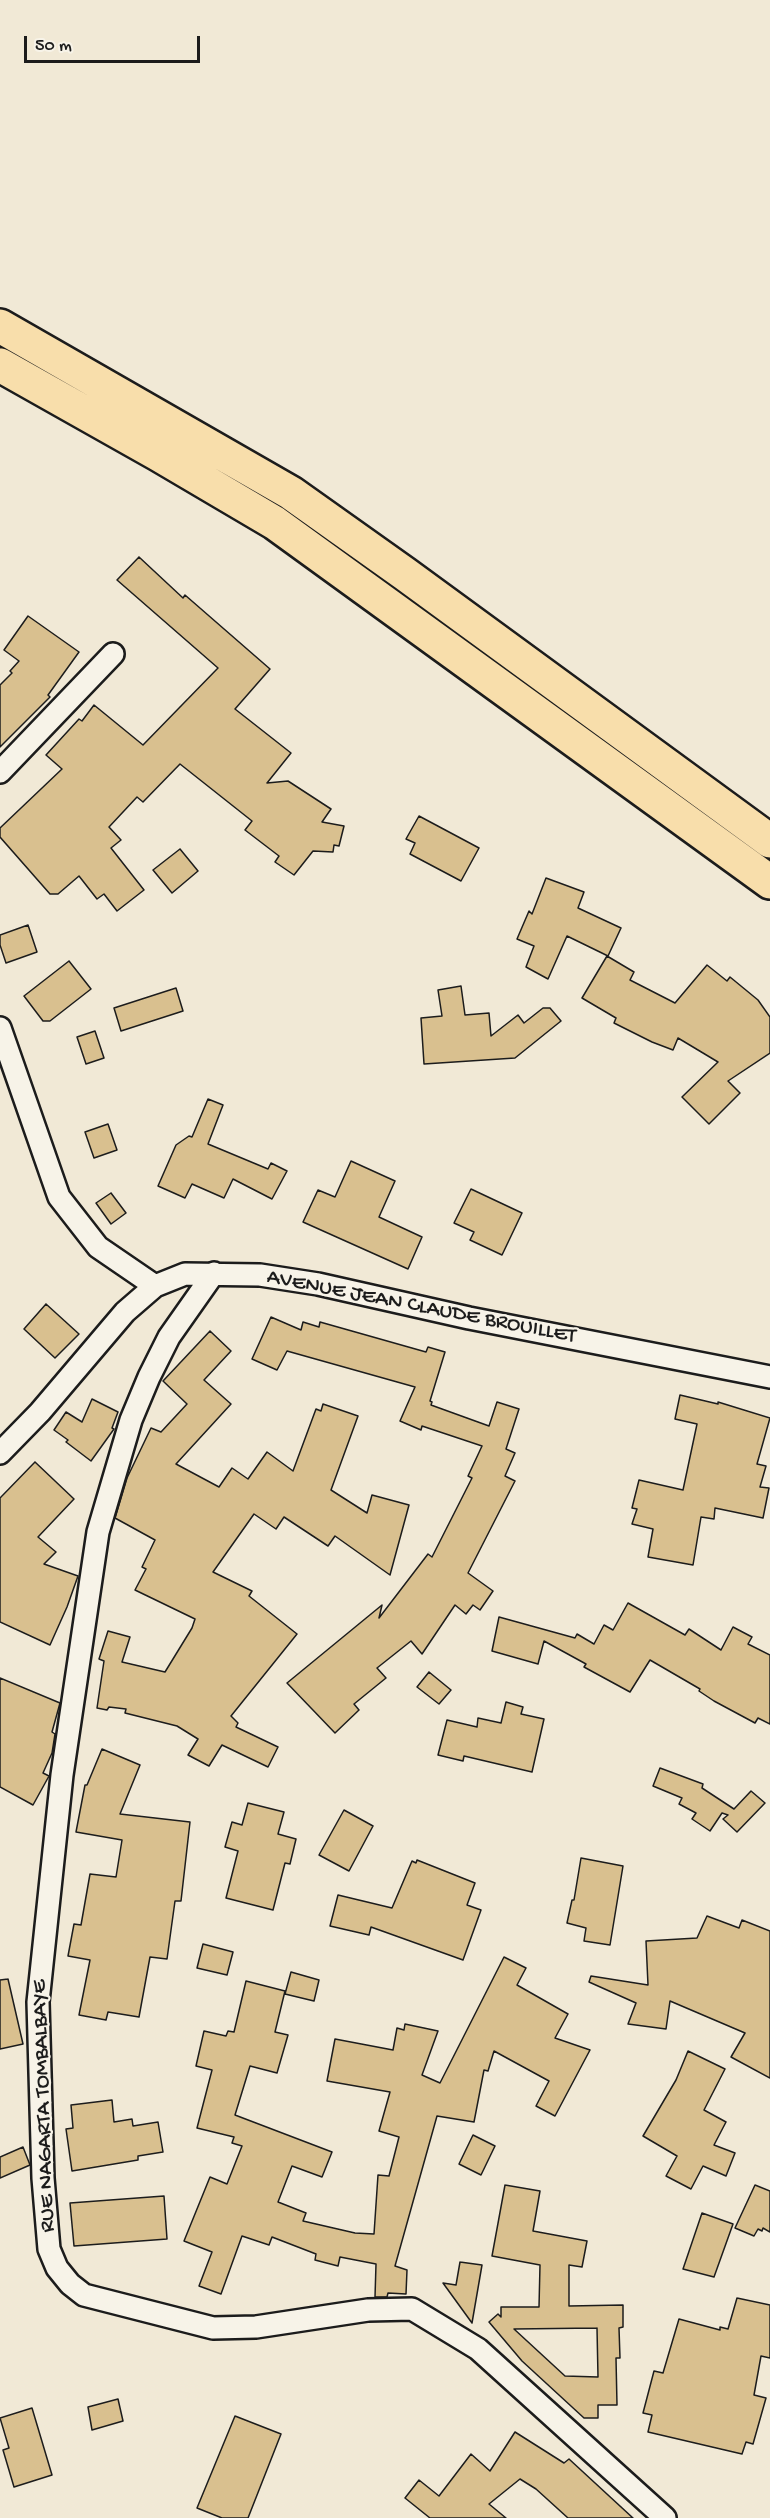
<!DOCTYPE html>
<style>
body{margin:0}
#map{position:relative;width:770px;height:2518px;overflow:hidden;background:#f1e9d6;font-family:"Gochi Hand",sans-serif}
canvas{display:block}
.scale{position:absolute;left:24px;top:36px;width:176px;height:27px;box-sizing:border-box;border:3px solid #1c1c1c;border-top:0;padding-left:8px;font-size:18px;line-height:21px;white-space:nowrap;color:#1c1c1c;-webkit-text-stroke:4px #f7f3e8;paint-order:stroke}
</style>
<div id="map">
<canvas width="770" height="2518"></canvas>
<div class="scale">50 m</div>
</div>
<script>
const ctx = document.querySelector('canvas').getContext('2d');
ctx.lineJoin = 'round';
function paint(path, color) { ctx.fillStyle = color; ctx.fill(path, 'evenodd'); }
const poly = rows => new Path2D(rows.map(r => 'M' + r).join(''));
function strokePath(path, color, width, dash) { ctx.strokeStyle = color; ctx.lineWidth = width; ctx.lineCap = dash ? 'butt' : 'round'; ctx.setLineDash(dash || []); ctx.stroke(path); }
function write(font, color, halo, rows, align = 'center') {
  ctx.font = font + ' "Gochi Hand",sans-serif'; ctx.lineWidth = 4.5; ctx.setLineDash([]); ctx.textBaseline = 'middle'; ctx.strokeStyle = halo; ctx.fillStyle = color; for (const [text, x, y, turn = 0] of rows) {
    ctx.save(); ctx.translate(x, y); ctx.rotate((+turn || 0) * Math.PI / 180); ctx.textAlign = isNaN(turn) ? turn : align; if (halo) ctx.strokeText(text, 0, 0); ctx.fillText(text, 0, 0); ctx.restore();
  }
}
const building = poly([
 [139,557,183,598,185,595,270,669,235,709,291,753,267,783,288,781,331,809,322,822,344,826,339,846,334,845,333,852,313,851,294,875,275,862,279,856,245,830,252,821,180,764,143,802,137,797,109,827,121,840,111,848,144,890,117,911,104,894,97,899,79,876,58,894,50,894,0,837,0,828,62,769,46,755,79,719,82,721,94,705,143,745,218,668,117,580,139,557],
 [28,616,79,652,48,695,50,697,0,747,0,685,12,673,10,671,19,661,4,650,28,616],
 [419,816,479,848,461,881,410,854,415,843,406,839,419,816],
 [180,849,198,871,172,893,153,870,180,849],
 [546,878,584,892,578,908,621,928,608,956,567,936,548,979,526,967,534,946,517,939,529,911,532,914,546,878],
 [28,925,37,952,6,963,0,945,0,935,28,925],
 [607,956,634,972,630,980,675,1003,707,965,727,981,730,977,758,1000,770,1017,770,1053,728,1081,740,1093,709,1124,682,1097,718,1062,678,1038,673,1050,652,1042,614,1023,616,1018,582,998,607,956],
 [69,961,91,989,50,1021,43,1021,24,996,69,961],
 [461,986,465,1015,489,1013,491,1036,518,1015,524,1023,543,1008,550,1008,561,1021,515,1058,424,1064,421,1018,442,1016,438,990,461,986],
 [176,988,183,1011,121,1031,114,1008,176,988],
 [95,1031,104,1058,86,1064,77,1037,95,1031],
 [208,1099,223,1105,208,1144,268,1169,271,1163,287,1171,272,1199,233,1179,224,1198,192,1184,185,1198,158,1186,176,1145,189,1136,192,1137,208,1099],
 [108,1124,117,1150,94,1158,85,1132,108,1124],
 [351,1161,395,1181,379,1217,422,1237,408,1269,303,1222,318,1190,335,1197,351,1161],
 [471,1189,522,1213,502,1255,470,1240,474,1232,454,1223,471,1189],
 [111,1193,126,1213,111,1224,96,1203,111,1193],
 [46,1304,79,1334,55,1358,24,1329,46,1304],
 [271,1317,301,1330,303,1322,319,1327,320,1322,426,1352,428,1347,445,1352,430,1401,432,1402,431,1405,489,1426,497,1402,519,1409,506,1449,515,1453,505,1476,515,1481,468,1573,493,1591,480,1610,473,1605,466,1614,455,1605,422,1654,411,1641,377,1668,386,1678,354,1704,359,1710,335,1733,287,1683,382,1605,379,1618,428,1554,432,1557,472,1478,468,1476,482,1446,422,1426,421,1430,400,1421,415,1387,287,1351,277,1370,252,1359,271,1317],
 [210,1331,231,1351,204,1380,231,1404,176,1464,219,1487,232,1468,248,1479,267,1452,293,1471,316,1409,321,1411,323,1404,358,1416,331,1490,367,1513,372,1495,409,1505,390,1575,335,1536,328,1546,284,1517,276,1529,254,1514,213,1572,252,1591,249,1596,297,1634,231,1716,238,1723,236,1727,278,1747,268,1767,222,1745,209,1766,188,1755,198,1739,177,1726,125,1713,126,1709,109,1707,107,1710,97,1708,104,1661,99,1659,108,1631,130,1637,122,1662,165,1672,192,1628,195,1619,135,1590,146,1569,142,1567,155,1540,115,1518,127,1478,151,1428,161,1432,187,1404,163,1381,210,1331],
 [680,1395,718,1404,718,1402,770,1418,757,1464,766,1466,760,1487,769,1488,763,1518,715,1508,714,1519,701,1517,693,1565,648,1557,653,1529,632,1524,637,1509,632,1508,639,1480,683,1490,697,1424,675,1419,680,1395],
 [92,1399,118,1412,112,1428,114,1429,91,1461,66,1442,68,1440,54,1430,66,1412,82,1422,92,1399],
 [35,1462,74,1499,38,1537,56,1552,44,1564,78,1576,67,1607,50,1645,0,1622,0,1498,35,1462],
 [628,1603,685,1635,689,1629,721,1650,733,1627,752,1637,748,1644,770,1655,770,1724,758,1718,755,1723,714,1701,699,1691,700,1689,650,1660,630,1692,584,1667,586,1664,544,1641,538,1664,492,1651,499,1617,575,1638,577,1634,594,1644,604,1625,613,1630,628,1603],
 [429,1672,451,1690,439,1704,417,1687,429,1672],
 [0,1678,60,1703,52,1732,55,1734,52,1753,43,1773,49,1776,33,1805,0,1787,0,1678],
 [506,1702,523,1707,521,1714,544,1719,532,1772,464,1756,463,1761,438,1755,447,1720,477,1727,478,1718,501,1723,506,1702],
 [102,1749,140,1765,120,1814,190,1822,181,1901,175,1901,167,1959,150,1957,139,2017,108,2012,106,2020,79,2015,90,1960,68,1956,74,1924,81,1925,90,1874,116,1877,122,1840,76,1832,85,1785,87,1785,102,1749],
 [660,1768,703,1784,702,1788,734,1809,751,1791,765,1803,737,1832,723,1819,728,1815,722,1813,710,1831,692,1819,696,1813,679,1804,682,1798,653,1786,660,1768],
 [248,1803,284,1812,278,1834,296,1839,290,1864,285,1863,273,1910,226,1898,238,1851,225,1847,232,1822,242,1825,248,1803],
 [344,1810,373,1826,349,1871,319,1855,344,1810],
 [581,1858,623,1866,610,1945,584,1941,586,1928,567,1923,572,1900,574,1900,581,1858],
 [417,1860,475,1883,467,1905,481,1910,463,1960,371,1927,369,1935,330,1926,338,1895,392,1908,412,1861,416,1863,417,1860],
 [707,1916,739,1928,742,1920,770,1931,770,2078,731,2057,745,2033,670,2001,666,2029,628,2024,636,2003,589,1982,591,1976,648,1985,646,1941,697,1938,707,1916],
 [203,1944,233,1952,227,1975,197,1968,203,1944],
 [504,1957,526,1968,517,1985,568,2014,555,2038,590,2050,555,2116,536,2106,549,2081,494,2051,488,2071,484,2070,474,2122,437,2116,395,2266,407,2270,406,2294,388,2293,387,2297,375,2297,376,2264,340,2257,338,2266,315,2260,316,2254,272,2237,269,2245,242,2236,221,2294,199,2286,212,2252,184,2241,210,2177,227,2184,242,2146,232,2143,234,2137,197,2128,212,2070,196,2066,204,2031,226,2036,228,2031,234,2032,246,1981,285,1991,275,2032,288,2035,277,2073,250,2066,235,2115,332,2152,322,2177,292,2166,278,2202,306,2213,303,2221,355,2233,374,2234,378,2175,389,2176,399,2137,379,2131,390,2092,327,2081,335,2039,393,2050,397,2028,404,2030,405,2024,438,2031,422,2075,440,2083,504,1957],
 [291,1972,319,1980,314,2001,285,1994,291,1972],
 [8,1979,23,2044,0,2049,0,1980,8,1979],
 [688,2051,725,2069,704,2110,726,2122,714,2145,735,2153,726,2176,703,2166,691,2189,666,2176,677,2156,643,2136,676,2080,688,2051],
 [112,2100,114,2122,132,2119,133,2126,158,2122,163,2152,138,2156,138,2160,72,2171,66,2129,73,2128,71,2105,112,2100],
 [473,2135,495,2146,481,2175,459,2164,473,2135],
 [23,2147,30,2165,0,2178,0,2157,23,2147],
 [505,2185,540,2191,533,2231,587,2241,582,2267,569,2265,569,2306,623,2305,623,2327,619,2328,620,2358,616,2358,617,2405,598,2405,598,2418,584,2418,522,2361,489,2322,498,2314,501,2317,501,2307,539,2307,540,2265,492,2256,505,2185],
 [597,2328,598,2377,565,2376,514,2329,597,2328],
 [755,2185,770,2191,770,2232,763,2228,762,2231,758,2229,754,2236,735,2228,755,2185],
 [164,2196,167,2239,74,2246,70,2203,164,2196],
 [702,2213,733,2224,714,2277,683,2269,702,2213],
 [460,2262,482,2265,472,2323,443,2283,456,2285,460,2262],
 [737,2298,770,2305,770,2358,761,2356,754,2395,766,2398,753,2444,746,2442,742,2454,648,2432,652,2415,643,2413,654,2371,663,2373,679,2319,720,2330,720,2327,728,2329,737,2298],
 [118,2399,123,2421,92,2430,88,2407,118,2399],
 [32,2408,52,2475,14,2487,3,2450,9,2448,0,2418,32,2408],
 [235,2416,281,2434,248,2518,222,2518,197,2508,235,2416],
 [515,2432,564,2463,569,2459,633,2518,568,2518,536,2489,520,2479,489,2504,506,2518,430,2518,405,2498,419,2480,439,2496,471,2454,490,2471,515,2432]
]);
paint(building, '#d9c08f');
strokePath(building, '#1c1c1c', 1.5);
const minor = poly([
 [0,772,113,654],
 [0,1028,59,1197,98,1247,155,1286],
 [214,1273,169,1337,149,1377,131,1420,98,1532,62,1775,38,2002,43,2178,49,2249,57,2268,70,2284,84,2295,213,2328,256,2327,368,2310,412,2309,478,2349,665,2518],
 [0,1453,40,1412,125,1312,155,1286,185,1274,260,1275,318,1284,469,1318,770,1377]
]);
const primary = poly([
 [0,326,291,493,405,574,770,841],
 [0,365,158,454,275,523,770,882]
]);
strokePath(minor, '#1c1c1c', 26);
strokePath(primary, '#1c1c1c', 38);
strokePath(minor, '#f7f3e8', 21);
strokePath(primary, '#f8deab', 33);
write('22px', '#1c1c1c', '#f7f3e8', [
 ["AVENUE JEAN CLAUDE BROUILLET",421,1308,11],
 ["RUE NAGARTA TOMBALBAYE",45,2106,-92]
]);
</script>
